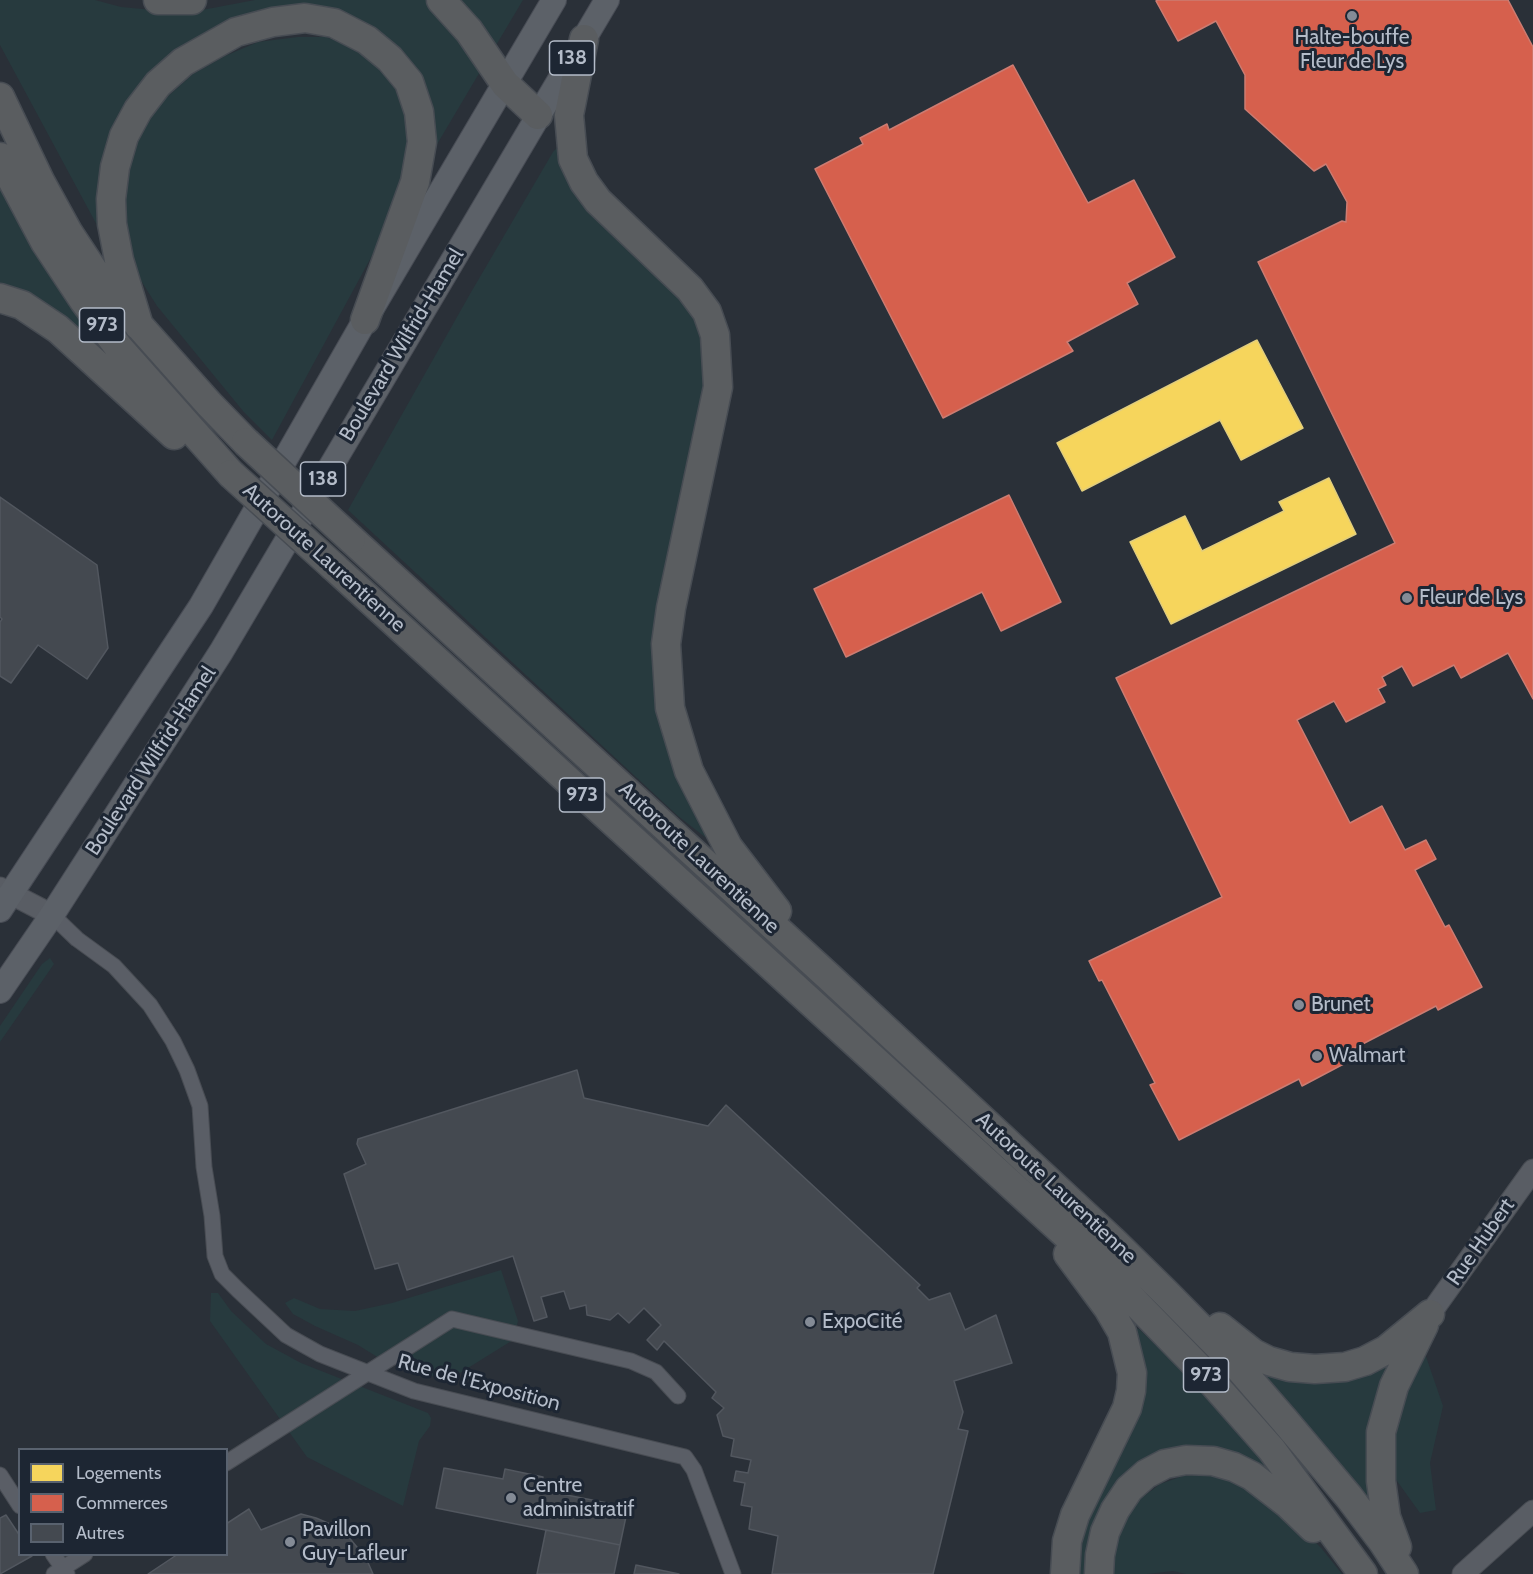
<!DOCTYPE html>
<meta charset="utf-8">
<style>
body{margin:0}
#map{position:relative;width:1533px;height:1574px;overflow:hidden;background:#2a3038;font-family:Cabin,sans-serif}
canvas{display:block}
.legend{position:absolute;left:18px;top:1448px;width:210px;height:108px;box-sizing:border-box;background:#1d2633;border:2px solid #59626f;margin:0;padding:8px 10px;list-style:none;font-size:18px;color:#b4bcc9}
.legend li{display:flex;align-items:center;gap:12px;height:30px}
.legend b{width:30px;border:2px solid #59626f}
</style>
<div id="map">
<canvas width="1533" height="1574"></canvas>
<ul class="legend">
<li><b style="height:16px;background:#f6d55c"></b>Logements</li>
<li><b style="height:16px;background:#d6604d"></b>Commerces</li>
<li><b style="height:16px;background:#444950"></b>Autres</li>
</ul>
</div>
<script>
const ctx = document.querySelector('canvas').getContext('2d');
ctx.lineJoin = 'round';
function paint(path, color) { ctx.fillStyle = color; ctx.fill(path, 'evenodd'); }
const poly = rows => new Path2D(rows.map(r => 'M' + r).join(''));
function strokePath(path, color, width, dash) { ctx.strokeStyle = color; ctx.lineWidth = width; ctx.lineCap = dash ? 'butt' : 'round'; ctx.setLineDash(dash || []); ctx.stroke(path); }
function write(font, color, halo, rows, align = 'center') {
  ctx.font = font + ' Cabin,sans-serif'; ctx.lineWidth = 6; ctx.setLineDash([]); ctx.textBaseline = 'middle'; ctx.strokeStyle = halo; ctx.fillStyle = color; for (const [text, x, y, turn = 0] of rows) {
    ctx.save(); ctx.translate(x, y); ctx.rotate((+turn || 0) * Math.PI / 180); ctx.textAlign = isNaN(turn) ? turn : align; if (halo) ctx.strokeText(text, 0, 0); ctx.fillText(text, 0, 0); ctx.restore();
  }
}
paint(poly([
 [0,0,95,0,121,7,164,11,202,10,255,0,429,0,484,65,436,146,431,101,423,82,310,10,155,75,102,225,98,227,0,45],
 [455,0,523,0,495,47],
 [298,37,326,37,356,48,380,66,399,89,410,125,412,155,381,239,272,440,243,411,157,306,140,279,130,256,121,195,139,131,158,105,193,74,225,56,258,42],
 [564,140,669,276,699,321,709,372,663,610,710,833,705,837,678,816,348,510,470,294,553,152],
 [0,184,112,357,106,362,0,288],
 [50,958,54,964,0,1042,0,1026,42,964],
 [501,1270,518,1321,513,1340,447,1381,379,1358,358,1345,315,1326,293,1314,285,1303,294,1298,320,1309,355,1311,392,1303],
 [211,1293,218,1293,231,1311,266,1344,301,1363,428,1413,431,1418,430,1426,419,1441,403,1506,307,1457,210,1321],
 [1135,1328,1139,1329,1171,1360,1231,1423,1297,1500,1260,1471,1156,1460,1089,1574,1080,1574,1082,1543],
 [1423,1348,1443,1406,1430,1463,1436,1510,1420,1513,1392,1474,1396,1402],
 [1400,1351,1370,1501,1247,1360],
 [1204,1474,1224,1477,1246,1485,1292,1519,1322,1549,1342,1574,1186,1574,1173,1571,1147,1574,1111,1574,1115,1542,1123,1521,1139,1500,1160,1484,1183,1476]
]), '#273a3e');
const homes = poly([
 [1257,340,1303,428,1241,460,1220,420,1082,491,1057,443,1257,340],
 [1329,478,1356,534,1171,624,1130,542,1185,516,1202,551,1284,511,1279,502,1329,478]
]);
paint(homes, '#f6d55c');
strokePath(homes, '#e2ce7d', 1.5);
const shops = poly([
 [1158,0,1508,0,1533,47,1533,699,1508,653,1461,678,1454,665,1413,686,1402,666,1382,677,1386,685,1378,689,1385,702,1346,722,1334,701,1297,720,1350,823,1382,806,1405,850,1426,840,1436,859,1415,870,1445,927,1449,925,1482,987,1438,1010,1436,1006,1351,1050,1355,1058,1302,1086,1299,1079,1179,1140,1150,1085,1155,1083,1102,980,1099,981,1089,961,1222,897,1116,678,1395,543,1258,262,1342,221,1346,222,1347,202,1326,164,1314,171,1245,109,1245,75,1216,21,1178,41,1156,1,1158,0],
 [1013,65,1088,203,1134,180,1175,257,1127,283,1138,304,1067,342,1073,351,943,418,815,169,863,144,860,138,887,124,889,130,1013,65],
 [1009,495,1061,602,1001,631,982,592,846,657,814,589,1009,495]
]);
paint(shops, '#d6604d');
strokePath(shops, '#cc7c72', 1.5);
const building = poly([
 [0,497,97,565,108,648,87,679,38,645,11,683,0,676,0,622,2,619,0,617,0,497],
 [577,1070,584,1098,708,1126,726,1105,920,1285,917,1288,929,1300,950,1293,965,1330,996,1315,1012,1363,954,1381,963,1412,958,1429,968,1431,933,1574,772,1574,778,1536,749,1529,752,1507,741,1505,745,1483,734,1481,736,1471,748,1473,751,1460,731,1456,734,1439,723,1436,717,1415,724,1408,712,1398,716,1392,664,1341,657,1350,647,1340,661,1325,644,1308,629,1323,618,1313,610,1320,587,1315,586,1305,570,1309,564,1291,541,1297,547,1317,534,1321,513,1256,407,1290,398,1263,375,1269,344,1174,366,1164,357,1144,358,1139,577,1070],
 [444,1468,503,1479,505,1469,543,1477,541,1490,628,1507,620,1545,436,1508,444,1468],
 [249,1509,261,1530,301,1514,316,1518,342,1529,366,1558,373,1574,148,1574,178,1554,226,1554,226,1524,249,1509],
 [6,1515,20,1536,20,1554,32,1556,0,1574,0,1518,6,1515],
 [546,1530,620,1545,614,1574,537,1574,546,1530],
 [636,1565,679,1574,634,1574,636,1565]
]);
paint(building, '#444950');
strokePath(building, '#52575f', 1.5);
const street = poly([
 [52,915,77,939,114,966,150,1005,173,1041,187,1070,200,1106,204,1167,212,1216,215,1256,222,1274,238,1290,286,1335,320,1354,414,1391,685,1457,694,1470,733,1574],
 [226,1463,452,1319,631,1361,656,1372,678,1396],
 [0,1475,20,1506],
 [53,1554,67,1574],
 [54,1574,85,1554]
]);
const secondary = poly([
 [0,888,52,915],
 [1430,1314,1533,1170],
 [1463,1574,1533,1511]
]);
const primary = poly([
 [0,910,201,606,365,320,554,0],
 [0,991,52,915,221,652,607,0]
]);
const highway = poly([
 [158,0,192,0],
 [441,0,469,31,505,84,538,115],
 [584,39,569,115,573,159,584,182,598,201,690,289,707,312,715,335,718,387,671,608,666,644,670,708,689,771,728,847,777,911],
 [0,97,40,181,68,232,103,285,209,404,246,442],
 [0,157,45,242,84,301,119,348,231,474],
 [0,298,22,305,58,329,174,435],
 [139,326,119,260,112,224,111,199,115,167,124,136,138,110,158,84,183,62,236,32,273,22,305,18,334,23,367,40,390,59,409,82,419,112,422,142,415,182,365,320],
 [351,539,829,977,1113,1241,1166,1293,1233,1361,1285,1421,1349,1497,1383,1542,1404,1574],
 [334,567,1097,1263,1204,1373,1272,1450,1363,1574],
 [1220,1327,1253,1353,1269,1361,1290,1367,1315,1369,1345,1367,1365,1361,1386,1350,1430,1314],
 [1397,1547,1386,1517,1381,1481,1381,1432,1394,1386,1424,1325],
 [1065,1574,1067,1541,1075,1515,1127,1408,1131,1391,1132,1373,1122,1332,1108,1308,1068,1254],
 [1099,1574,1100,1555,1105,1532,1115,1510,1129,1489,1146,1474,1165,1464,1186,1460,1213,1461,1234,1467,1252,1476,1288,1504,1313,1528]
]);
strokePath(street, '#484c53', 17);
strokePath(secondary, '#484c53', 23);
strokePath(primary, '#484c55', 26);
strokePath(highway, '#474c53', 31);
strokePath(street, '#5a5e66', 15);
strokePath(secondary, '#595d64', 21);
strokePath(primary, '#5c6168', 24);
strokePath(highway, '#5a5d60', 28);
const highwayBridge = poly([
 [246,442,351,539],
 [231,474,334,567]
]);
strokePath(highwayBridge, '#474c53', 31, []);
strokePath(highwayBridge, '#5a5d60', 28);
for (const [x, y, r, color] of [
 [1352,16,6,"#848b96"],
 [1407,598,6,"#848b96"],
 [1299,1005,6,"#848b96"],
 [1317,1056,6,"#848b96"],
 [810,1322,6,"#848b96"],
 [511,1498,6,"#848b96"],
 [290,1542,6,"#848b96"]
]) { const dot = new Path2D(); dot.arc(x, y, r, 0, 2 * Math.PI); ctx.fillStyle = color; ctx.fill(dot); strokePath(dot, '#1d2633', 2); }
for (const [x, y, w] of [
 [572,58,45],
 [102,325,45],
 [323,479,45],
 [582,795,45],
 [1206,1375,45]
]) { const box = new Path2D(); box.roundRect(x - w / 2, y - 17, w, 34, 4.5); ctx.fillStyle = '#1d2633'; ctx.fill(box); strokePath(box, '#b4bcc9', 1.5); }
write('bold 20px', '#b4bcc9', null, [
 ["138",572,58],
 ["973",102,325],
 ["138",323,479],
 ["973",582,795],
 ["973",1206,1375]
]);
write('21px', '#b4bcc9', '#1d2633', [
 ["Halte-bouffe",1352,38,"center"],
 ["Fleur de Lys",1352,62,"center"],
 ["Fleur de Lys",1419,598],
 ["Brunet",1311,1005],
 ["Walmart",1329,1056],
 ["ExpoCité",822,1322],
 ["Centre",523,1486],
 ["administratif",523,1510],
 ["Pavillon",302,1530],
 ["Guy-Lafleur",302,1554]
], 'left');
write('21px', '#b4bcc9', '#1d2633', [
 ["Boulevard Wilfrid-Hamel",402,345,-59],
 ["Autoroute Laurentienne",324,558,42],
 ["Boulevard Wilfrid-Hamel",151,761,-57],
 ["Autoroute Laurentienne",699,858,43],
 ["Autoroute Laurentienne",1056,1188,43],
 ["Rue Hubert",1481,1242,-55],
 ["Rue de l'Exposition",479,1383,15]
]);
</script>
